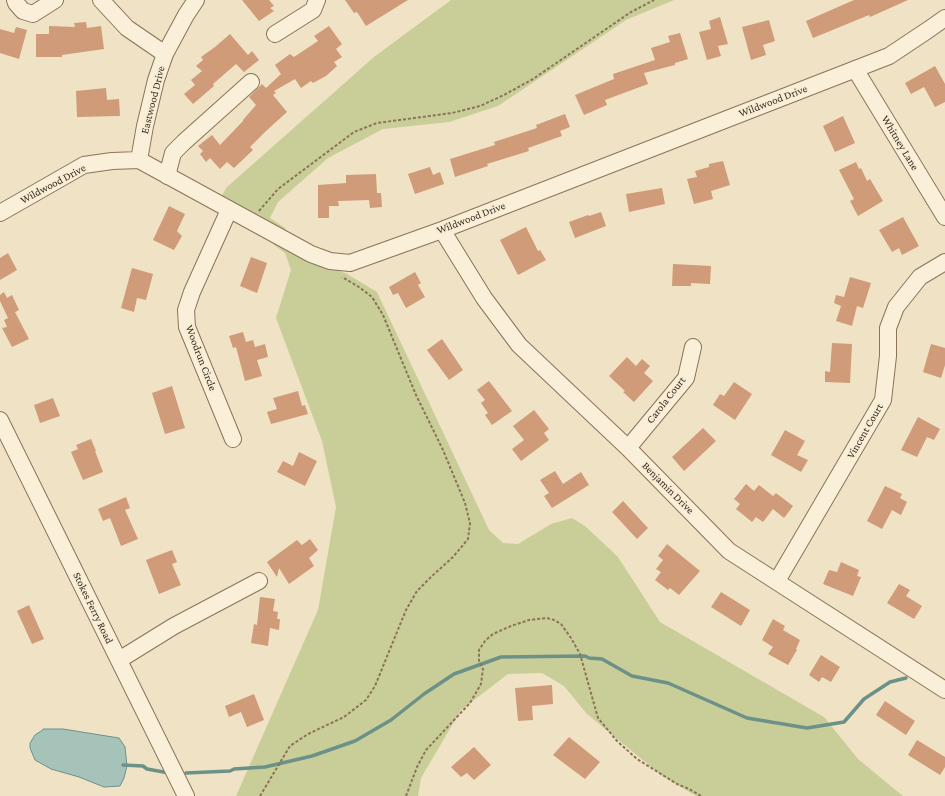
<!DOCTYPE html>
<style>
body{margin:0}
canvas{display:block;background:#f0e2c4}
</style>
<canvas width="945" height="796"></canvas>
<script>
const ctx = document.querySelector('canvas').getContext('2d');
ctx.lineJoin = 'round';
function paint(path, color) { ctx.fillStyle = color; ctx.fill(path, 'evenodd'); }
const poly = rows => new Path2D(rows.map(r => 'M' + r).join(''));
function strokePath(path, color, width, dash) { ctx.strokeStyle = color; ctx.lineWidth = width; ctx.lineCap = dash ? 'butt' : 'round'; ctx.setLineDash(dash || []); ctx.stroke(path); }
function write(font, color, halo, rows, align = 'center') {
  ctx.font = font + ' "Crimson Pro",serif'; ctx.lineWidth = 3.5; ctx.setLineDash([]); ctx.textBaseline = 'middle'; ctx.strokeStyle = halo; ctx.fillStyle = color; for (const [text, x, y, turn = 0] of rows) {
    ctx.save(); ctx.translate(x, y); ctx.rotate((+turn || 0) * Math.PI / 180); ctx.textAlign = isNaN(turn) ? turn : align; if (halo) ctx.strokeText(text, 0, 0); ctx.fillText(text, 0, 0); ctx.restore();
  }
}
paint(poly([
 [451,0,674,0,626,20,498,106,449,122,383,129,328,158,278,202,270,218,285,228,292,251,347,274,377,292,489,530,503,543,518,544,551,524,572,518,585,526,618,557,660,622,824,717,858,759,903,796,696,796,661,775,587,714,564,686,542,673,508,674,461,710,421,778,418,796,236,796,318,610,336,507,322,441,276,318,291,270,285,253,260,234,221,197,227,187,374,57]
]), '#c9ce98');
const water = poly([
 [44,729,63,729,119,738,125,747,127,766,124,778,120,786,104,787,79,777,51,769,35,760,30,748,30,743,35,735,44,729]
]);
paint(water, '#a6c3ba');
strokePath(water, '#6c9188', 1);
strokePath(poly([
 [123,765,143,766,147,769,169,773],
 [186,773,230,771,234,769,265,767,312,756,355,741,391,720,424,694,454,674,501,657,585,656,589,658,602,659,632,676,668,683,747,718,807,728,844,722,864,699,890,682,906,678]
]), '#6c9188', 3.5);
paint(poly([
 [242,0,269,0,274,6,270,8,274,11,259,21],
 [345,0,408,0,366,26,357,12,354,13],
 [854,0,908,0,870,17,869,15,813,38,806,21],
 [720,17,728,44,718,46,721,56,707,60,699,32,711,29,709,21],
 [769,20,775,41,763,45,766,55,751,60,742,27],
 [86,22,87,28,101,26,104,49,62,55,62,57,36,57,36,34,49,34,49,26,75,27,74,23],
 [329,26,342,44,336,49,342,57,334,62,337,66,326,76,313,83,311,81,301,88,295,79,274,91,276,93,273,95,287,112,266,131,250,147,253,150,234,168,227,162,220,169,210,158,206,162,200,154,203,151,198,146,212,135,220,145,243,121,243,120,256,105,249,97,262,84,266,88,281,74,275,65,290,54,294,57,318,41,314,36],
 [16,27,27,30,19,59,0,53,0,29,14,33],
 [680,33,688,59,675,63,675,65,644,73,648,84,605,100,607,105,584,115,575,95,614,79,613,74,655,60,651,48,670,42,668,36],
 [230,34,248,55,252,51,259,60,244,72,236,64,213,84,214,86,193,104,184,94,195,85,191,80,202,71,196,66,203,60,201,57,215,47],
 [935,66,945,84,945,102,935,107,924,87,911,94,905,83],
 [106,88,107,100,119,99,120,116,77,117,76,91],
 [565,114,570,127,560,131,562,136,528,148,529,151,487,164,488,166,455,177,450,159,495,145,494,142,537,128,536,125],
 [843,116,855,143,835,152,823,126],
 [723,161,730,185,711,191,713,199,694,204,687,179,697,177,695,171,709,167,709,164],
 [856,162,859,169,861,168,867,181,870,179,883,201,858,216,850,201,854,199,839,170],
 [430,167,433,175,440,172,444,184,415,194,408,174],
 [376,174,377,193,381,193,382,207,370,208,369,200,338,201,339,206,329,206,329,218,318,218,318,185,346,183,346,175],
 [662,188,665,204,629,212,626,194],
 [169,206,185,214,177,231,182,236,174,250,153,240],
 [601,212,606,226,575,238,569,222,588,215,589,216],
 [903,217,919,246,902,255,899,248,892,252,879,230],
 [526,227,538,251,540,250,546,260,518,275,500,240],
 [8,253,17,270,0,280,0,258],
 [251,257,267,263,257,293,240,286],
 [673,264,711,266,710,284,691,283,691,286,672,286],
 [132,268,153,274,146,300,137,298,134,312,121,308],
 [415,272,421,283,418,285,425,297,406,308,398,293,393,295,389,287],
 [850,277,871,283,863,308,857,306,852,326,836,321,841,306,834,303,836,295,844,297],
 [4,292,7,298,12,295,19,310,15,312,29,339,12,347,2,328,7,327,4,320,8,318,0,301,0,295],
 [243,332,246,342,253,340,255,347,265,344,268,357,257,360,262,376,245,381,236,347,233,348,229,336],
 [442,339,463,370,449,380,427,350],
 [832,343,852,344,850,383,825,382,825,371,830,372],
 [931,344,945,348,945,365,941,378,923,372],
 [627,357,636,366,642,359,650,366,644,373,653,381,634,402,623,392,625,391,609,376],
 [489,381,512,411,492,425,485,415,488,413,481,403,485,400,477,390],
 [734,382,752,394,735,420,713,405,720,394,724,396],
 [172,386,185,428,165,434,152,393],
 [298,391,302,406,305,405,308,414,271,424,267,412,277,409,273,398],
 [53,398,60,416,40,423,34,405],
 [534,410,549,429,544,433,549,440,521,461,512,449,524,440,513,426],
 [918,417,940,429,934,440,927,437,917,457,901,450],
 [703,428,716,441,684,471,672,457],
 [785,430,805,441,797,455,808,460,801,472,771,455],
 [91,439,96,451,95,451,103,472,83,480,71,452,78,449,76,445],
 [299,452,317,461,305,486,277,472,283,461,293,466],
 [555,471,563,484,581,472,589,485,552,508,544,496,549,493,540,480],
 [746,484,754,491,759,485,773,496,776,493,793,506,784,518,773,509,763,522,756,517,752,522,736,509,740,504,734,499],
 [885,486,902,494,900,498,907,502,901,515,892,510,882,529,867,521],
 [126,497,130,508,125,510,138,539,121,546,110,518,103,521,98,509],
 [623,501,648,528,637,539,612,512],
 [310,539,318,550,309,558,314,566,289,584,279,568,277,577,267,562,297,540,302,545],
 [667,544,700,571,679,595,670,588,668,590,655,580,661,572,656,569,663,560,658,556],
 [172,550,177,562,172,564,181,585,159,594,146,560],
 [841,562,859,570,857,576,861,577,853,596,823,584,829,570,837,572],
 [899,584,910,590,906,596,922,606,914,619,887,603],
 [721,592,750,610,741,626,711,607],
 [260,597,275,599,273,611,278,612,277,619,280,619,279,630,270,628,268,646,251,643,254,624,257,625],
 [29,605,44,639,32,644,17,611],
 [773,619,785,626,783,630,800,640,796,649,797,650,788,665,768,654,773,647,762,640],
 [821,655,840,667,831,682,822,677,819,682,809,675],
 [552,685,553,704,532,706,533,720,518,721,515,688],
 [254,694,264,720,247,727,241,712,229,717,225,706],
 [885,701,915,721,906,735,876,715],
 [569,737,600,762,585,779,553,755],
 [917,740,945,757,945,767,940,775,908,755],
 [474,747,491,765,474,780,467,773,461,777,451,767]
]), '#cf9b79');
const minor = poly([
 [15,0,16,3,23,11,33,14,55,0],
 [101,0,127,28,165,54],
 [275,34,313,10,317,0],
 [855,69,945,217],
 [139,160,145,126,156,80,165,54,186,15,196,0],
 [167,176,173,153,184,142,251,82],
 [229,210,192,292,186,310,187,327,233,439],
 [0,213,84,165,112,161,139,160,311,254,330,261,350,263,442,230,889,56,928,30,945,18],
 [442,230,484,298,519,345,628,448,729,551,945,690],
 [0,420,186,796],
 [628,448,686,378,693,347],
 [777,581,883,400,888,356,888,328,896,307,920,277,945,262],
 [119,660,174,626,259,581]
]);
strokePath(minor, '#8b735a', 18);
strokePath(poly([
 [259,211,278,189,354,132,377,123,452,113,480,106,504,95,533,79,631,12,654,0],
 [260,796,290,746,308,734,344,717,366,700,375,686,406,610,417,591,432,576,453,557,468,539,470,523,465,503,443,450,416,395,383,315,372,297,359,287,342,277],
 [406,796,417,767,426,750,470,703,481,684,483,669,479,661,479,650,485,641,493,634,511,626,529,620,547,618,554,620,561,624,571,638,580,654,598,718,617,741,637,759,677,784,689,789,701,796]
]), '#8b735a', 2, [3, 2]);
strokePath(minor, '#faefd8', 16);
write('11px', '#3b2b1e', '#f7ecd4', [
 ["Eastwood Drive",153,100,-76],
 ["Wildwood Drive",773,101,-21],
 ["Whitney Lane",900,143,59],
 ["Wildwood Drive",53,184,-28],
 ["Wildwood Drive",471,218,-21],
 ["Woodrun Circle",201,358,69],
 ["Carola Court",666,400,-52],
 ["Vincent Court",865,431,-60],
 ["Benjamin Drive",668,488,45],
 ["Stokes Ferry Road",93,608,64]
]);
</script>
